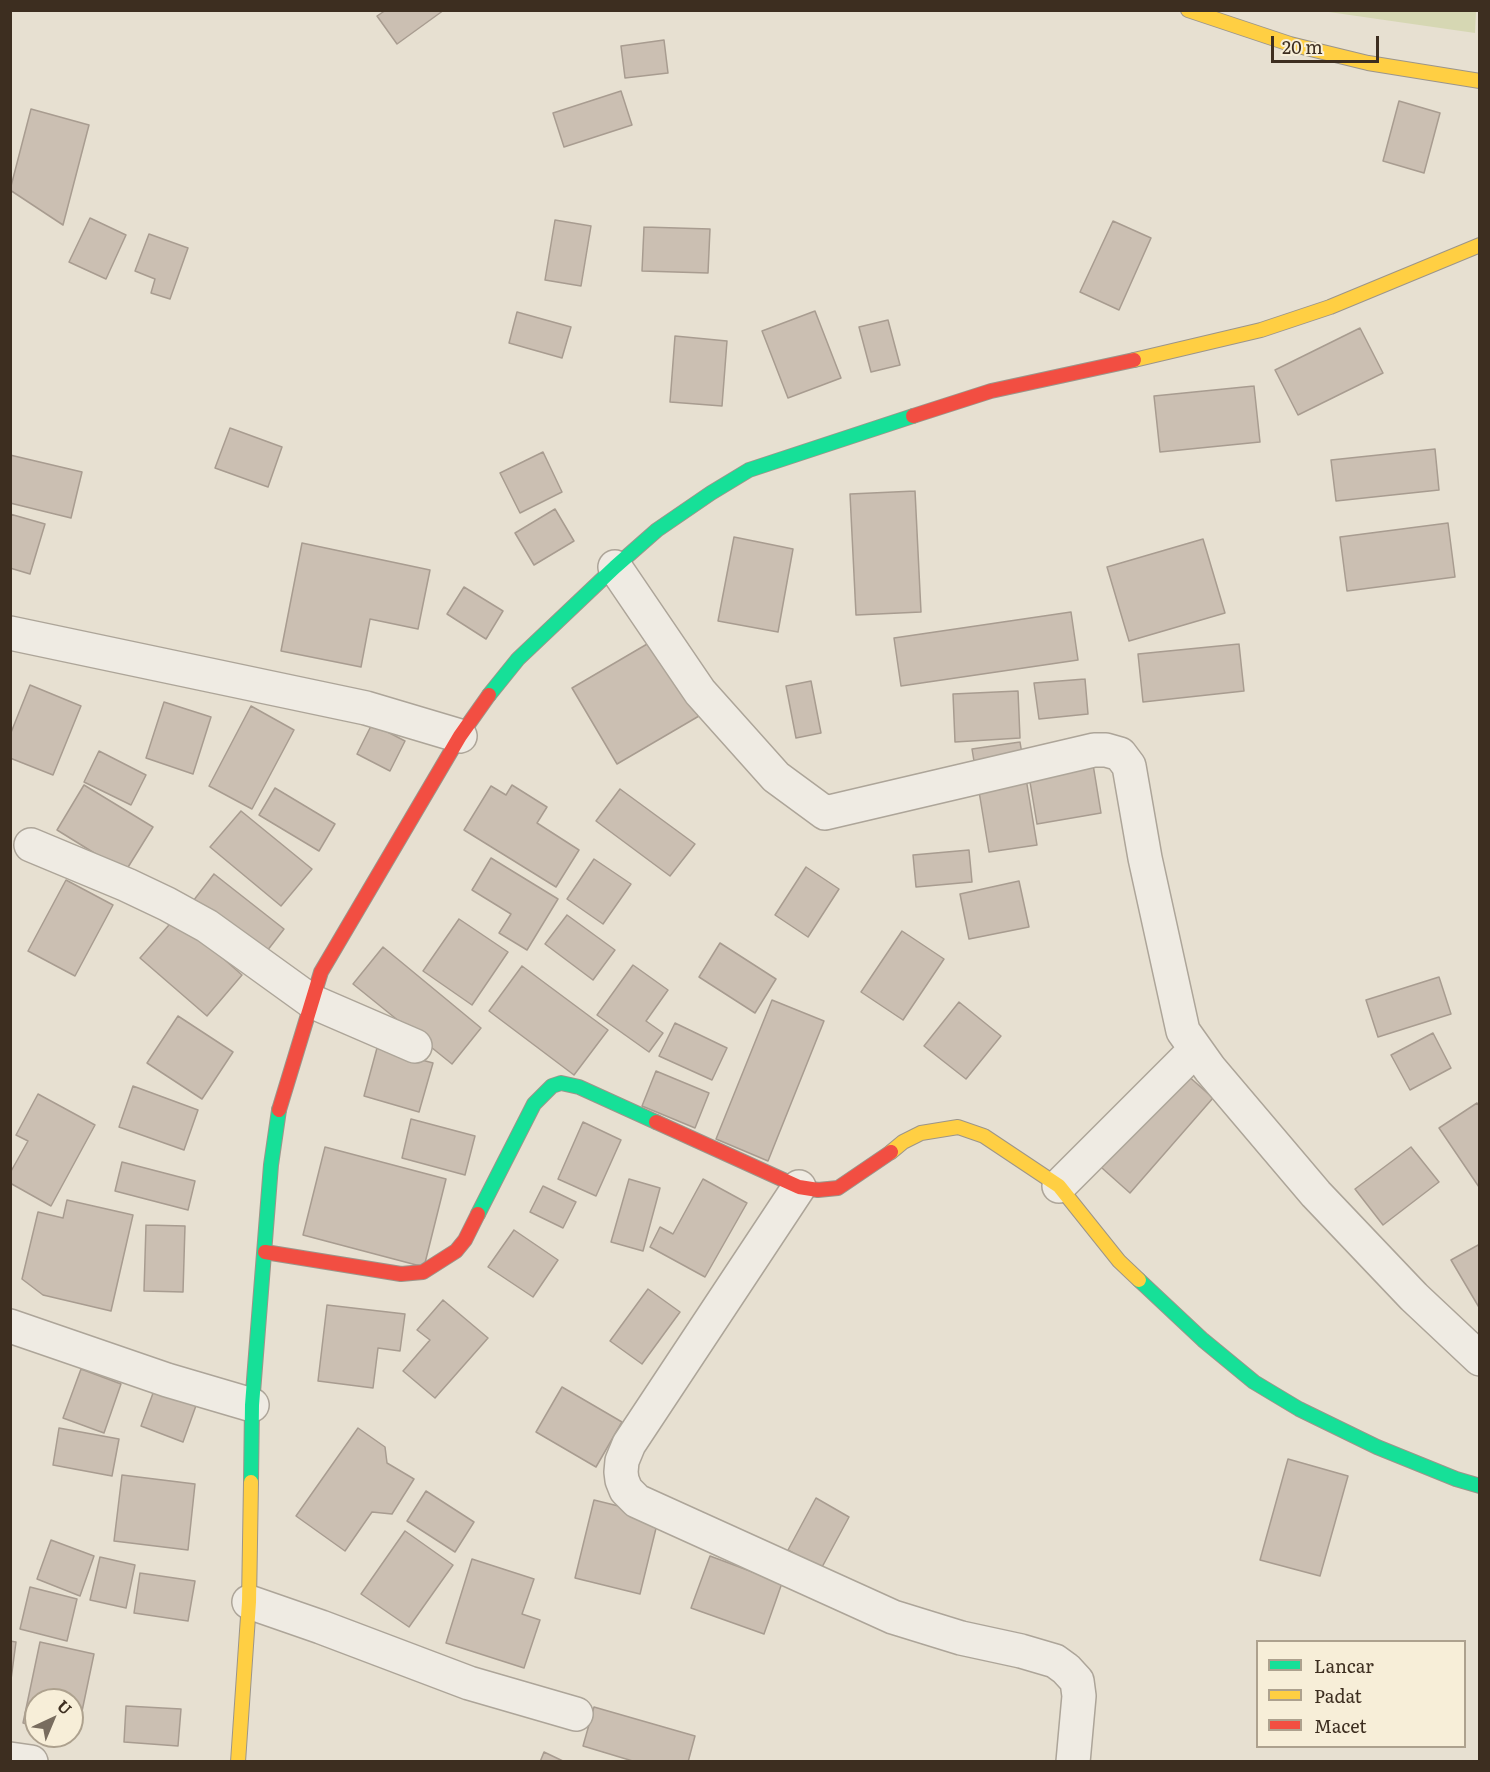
<!DOCTYPE html>
<style>
body{margin:0}
#map{position:relative;width:1490px;height:1772px;overflow:hidden;background:#e7e0d1;font-family:Literata,serif}
canvas{display:block}
.frame{position:absolute;inset:0;border:12px solid #3d2e20;pointer-events:none}
.legend{position:absolute;left:1256px;top:1640px;width:210px;height:108px;box-sizing:border-box;background:#f7eed8;border:2px solid #ada18e;margin:0;padding:8px 10px;list-style:none;font-size:18px;color:#3d2e20}
.legend li{display:flex;align-items:center;gap:12px;height:30px}
.legend b{width:30px;border:2px solid #ada18e}
.north{position:absolute;left:24px;top:1688px;width:60px;height:60px;box-sizing:border-box;background:#f7eed8;border:2px solid #ada18e;border-radius:50%;rotate:44deg;font-size:16px;font-weight:700;line-height:24px;text-align:center;color:#3d2e20}
.north::after{content:'';display:block;margin:auto;width:21px;height:27px;background:#786c5e;clip-path:polygon(50% 0,100% 100%,50% 72%,0 100%)}
.scale{position:absolute;left:1271px;top:36px;width:108px;height:27px;box-sizing:border-box;border:3px solid #3d2e20;border-top:0;padding-left:8px;font-size:18px;line-height:21px;white-space:nowrap;color:#3d2e20;-webkit-text-stroke:4px #f7eed8;paint-order:stroke}
</style>
<div id="map">
<canvas width="1490" height="1772"></canvas>
<div class="frame"></div>
<ul class="legend">
<li><b style="height:8px;background:#16e098"></b>Lancar</li>
<li><b style="height:8px;background:#ffcf43"></b>Padat</li>
<li><b style="height:8px;background:#f24e42"></b>Macet</li>
</ul>
<div class="north">U</div>
<div class="scale">20 m</div>
</div>
<script>
const ctx = document.querySelector('canvas').getContext('2d');
ctx.lineJoin = 'round';
function paint(path, color) { ctx.fillStyle = color; ctx.fill(path, 'evenodd'); }
const poly = rows => new Path2D(rows.map(r => 'M' + r).join(''));
function strokePath(path, color, width, dash) { ctx.strokeStyle = color; ctx.lineWidth = width; ctx.lineCap = dash ? 'butt' : 'round'; ctx.setLineDash(dash || []); ctx.stroke(path); }
paint(poly([
 [1322,11,1476,11,1475,33]
]), '#d6d7b3');
const building = poly([
 [386,10,444,10,397,44,377,16,386,10],
 [664,40,668,73,625,78,621,46,664,40],
 [621,91,632,125,564,147,553,113,621,91],
 [1399,101,1440,113,1424,173,1383,161,1399,101],
 [31,109,89,125,63,225,10,190,31,109],
 [90,218,126,235,106,279,69,262,90,218],
 [555,220,591,226,581,286,545,280,555,220],
 [1113,221,1151,238,1119,310,1080,292,1113,221],
 [644,227,710,229,708,273,642,271,644,227],
 [149,234,188,248,170,299,151,293,155,279,135,271,149,234],
 [815,311,841,378,788,398,762,331,815,311],
 [517,312,571,327,562,358,509,343,517,312],
 [888,320,900,365,871,372,859,327,888,320],
 [1360,328,1383,373,1298,415,1275,370,1360,328],
 [675,336,727,341,722,406,670,402,675,336],
 [1254,386,1260,442,1160,452,1154,396,1254,386],
 [230,428,282,447,268,487,215,468,230,428],
 [1435,449,1439,490,1336,501,1331,460,1435,449],
 [543,452,562,492,520,513,500,473,543,452],
 [10,455,82,472,71,518,10,503,10,455],
 [915,491,921,612,856,615,850,494,915,491],
 [555,509,574,541,534,565,515,533,555,509],
 [10,514,45,524,30,574,10,568,10,514],
 [1448,523,1455,577,1347,591,1340,537,1448,523],
 [734,537,793,549,778,632,718,621,734,537],
 [1203,539,1225,613,1129,641,1107,567,1203,539],
 [302,543,430,570,418,629,370,619,361,667,281,651,302,543],
 [464,587,503,611,486,639,447,614,464,587],
 [1071,612,1078,660,901,686,894,638,1071,612],
 [654,640,699,716,617,764,572,688,654,640],
 [1239,644,1244,691,1143,702,1138,654,1239,644],
 [1085,679,1088,714,1039,719,1034,683,1085,679],
 [811,681,821,733,796,738,786,686,811,681],
 [30,685,81,706,53,775,10,758,10,735,30,685],
 [1018,691,1020,738,955,742,953,694,1018,691],
 [164,702,211,717,193,774,146,758,164,702],
 [251,706,294,730,252,809,209,786,251,706],
 [372,724,405,741,390,771,357,754,372,724],
 [1020,742,1037,845,989,852,972,749,1020,742],
 [1090,746,1101,813,1037,824,1026,758,1090,746],
 [99,751,146,775,131,805,84,782,99,751],
 [84,785,153,827,125,872,57,830,84,785],
 [512,785,547,807,537,823,579,850,556,887,464,830,491,786,506,795,512,785],
 [275,788,335,824,319,851,259,815,275,788],
 [620,789,695,844,670,876,596,821,620,789],
 [241,811,312,869,281,906,210,847,241,811],
 [969,850,972,882,916,887,913,855,969,850],
 [491,858,558,899,527,950,499,933,511,914,472,890,491,858],
 [594,859,631,884,603,924,567,899,594,859],
 [806,867,839,889,808,937,775,915,806,867],
 [214,874,284,929,260,960,190,905,214,874],
 [66,880,113,905,75,976,28,951,66,880],
 [1019,881,1029,927,969,939,960,894,1019,881],
 [567,915,615,950,593,980,545,944,567,915],
 [176,917,242,975,207,1016,140,958,176,917],
 [459,919,508,952,472,1005,423,971,459,919],
 [902,931,944,959,903,1020,861,992,902,931],
 [720,943,776,979,755,1013,699,977,720,943],
 [383,947,481,1028,452,1064,353,984,383,947],
 [633,965,668,990,646,1021,663,1033,649,1052,597,1015,633,965],
 [522,966,608,1030,574,1075,489,1011,522,966],
 [1439,977,1451,1014,1378,1037,1366,1000,1439,977],
 [772,1000,824,1021,768,1161,716,1139,772,1000],
 [959,1002,1001,1036,966,1079,924,1046,959,1002],
 [178,1016,233,1052,202,1099,147,1063,178,1016],
 [675,1023,727,1048,712,1080,659,1056,675,1023],
 [1433,1033,1451,1068,1410,1090,1391,1055,1433,1033],
 [377,1048,433,1063,419,1112,364,1096,377,1048],
 [1168,1058,1213,1098,1130,1193,1084,1152,1168,1058],
 [656,1071,709,1093,695,1128,642,1106,656,1071],
 [133,1086,198,1110,184,1150,119,1127,133,1086],
 [38,1094,95,1125,51,1206,10,1183,10,1173,28,1141,16,1135,38,1094],
 [1477,1103,1480,1107,1479,1187,1439,1128,1477,1103],
 [411,1119,475,1136,465,1175,402,1158,411,1119],
 [583,1122,621,1140,596,1196,558,1179,583,1122],
 [325,1147,446,1179,424,1267,303,1235,325,1147],
 [1411,1147,1439,1182,1383,1225,1355,1189,1411,1147],
 [122,1162,195,1181,188,1210,115,1191,122,1162],
 [629,1179,660,1188,643,1251,611,1242,629,1179],
 [703,1179,747,1203,705,1277,650,1247,660,1227,673,1234,703,1179],
 [543,1186,576,1202,563,1228,530,1212,543,1186],
 [67,1200,133,1215,111,1311,43,1295,22,1279,38,1212,63,1218,67,1200],
 [146,1225,185,1226,183,1292,144,1291,146,1225],
 [514,1230,558,1260,533,1297,488,1267,514,1230],
 [1480,1244,1480,1309,1451,1260,1480,1244],
 [648,1289,680,1312,642,1364,610,1341,648,1289],
 [443,1300,488,1338,435,1398,403,1371,430,1340,417,1330,443,1300],
 [327,1305,405,1314,400,1351,378,1348,373,1388,318,1381,327,1305],
 [81,1369,121,1384,104,1433,63,1418,81,1369],
 [156,1385,198,1400,183,1442,141,1426,156,1385],
 [562,1387,622,1422,596,1467,536,1432,562,1387],
 [59,1428,119,1439,112,1476,53,1465,59,1428],
 [358,1428,385,1447,387,1463,414,1479,392,1514,372,1512,345,1551,296,1516,358,1428],
 [1288,1459,1348,1476,1320,1576,1260,1560,1288,1459],
 [122,1475,195,1484,188,1550,114,1541,122,1475],
 [426,1491,474,1522,455,1552,407,1521,426,1491],
 [816,1498,849,1517,821,1569,788,1550,816,1498],
 [594,1500,659,1516,640,1594,575,1578,594,1500],
 [405,1531,453,1565,409,1627,361,1594,405,1531],
 [51,1540,94,1556,80,1596,37,1579,51,1540],
 [710,1556,782,1583,764,1634,691,1608,710,1556],
 [100,1557,135,1565,126,1608,90,1600,100,1557],
 [472,1559,534,1579,522,1614,540,1620,524,1668,446,1643,472,1559],
 [140,1573,195,1581,188,1621,134,1613,140,1573],
 [30,1587,77,1599,67,1641,20,1629,30,1587],
 [10,1641,16,1642,10,1687,10,1641],
 [40,1642,94,1654,77,1735,72,1734,72,1700,36,1700,36,1726,23,1723,40,1642],
 [126,1706,181,1709,178,1746,124,1742,126,1706],
 [594,1707,695,1736,688,1762,636,1762,583,1746,594,1707],
 [544,1752,565,1762,540,1762,544,1752]
]);
paint(building, '#cbbfb2');
strokePath(building, '#a89c90', 1.5);
const street = poly([
 [615,567,700,692,776,777,825,813,1094,750,1106,750,1120,754,1129,766,1145,858,1183,1031,1210,1069,1316,1194,1414,1297,1480,1359],
 [10,633,366,708,460,736],
 [31,845,127,885,167,904,207,926,311,1001,415,1046],
 [1059,1186,1195,1050],
 [799,1187,629,1444,622,1461,621,1472,622,1480,626,1490,637,1501,893,1617,961,1638,1021,1651,1055,1661,1066,1669,1077,1681,1079,1696,1073,1762],
 [10,1326,167,1380,252,1405],
 [249,1602,321,1627,469,1683,576,1714],
 [10,1759,31,1762]
]);
const fast = poly([
 [489,695,518,659,615,567,657,530,711,493,749,470,913,416],
 [478,1214,534,1104,552,1086,561,1083,579,1087,656,1122],
 [1139,1280,1203,1340,1254,1382,1299,1409,1377,1447,1456,1479,1480,1486],
 [251,1482,252,1405,271,1165,279,1110]
]);
const slow = poly([
 [1188,10,1290,44,1368,63,1480,81],
 [1134,360,1261,330,1330,307,1480,245],
 [891,1152,903,1142,921,1133,958,1127,984,1136,1059,1186,1119,1261,1139,1280],
 [238,1762,249,1602,251,1482]
]);
const jam = poly([
 [913,416,991,391,1134,360],
 [279,1110,321,972,460,736,489,695],
 [656,1122,799,1187,818,1190,838,1188,891,1152],
 [265,1252,401,1274,423,1272,456,1251,465,1240,478,1214]
]);
strokePath(street, '#ada599', 36);
strokePath(fast, '#9c958a', 16);
strokePath(slow, '#9c958a', 16);
strokePath(jam, '#9c958a', 16);
strokePath(street, '#efebe3', 33);
strokePath(fast, '#16e098', 14);
strokePath(slow, '#ffcf43', 14);
strokePath(jam, '#f24e42', 14);
</script>
